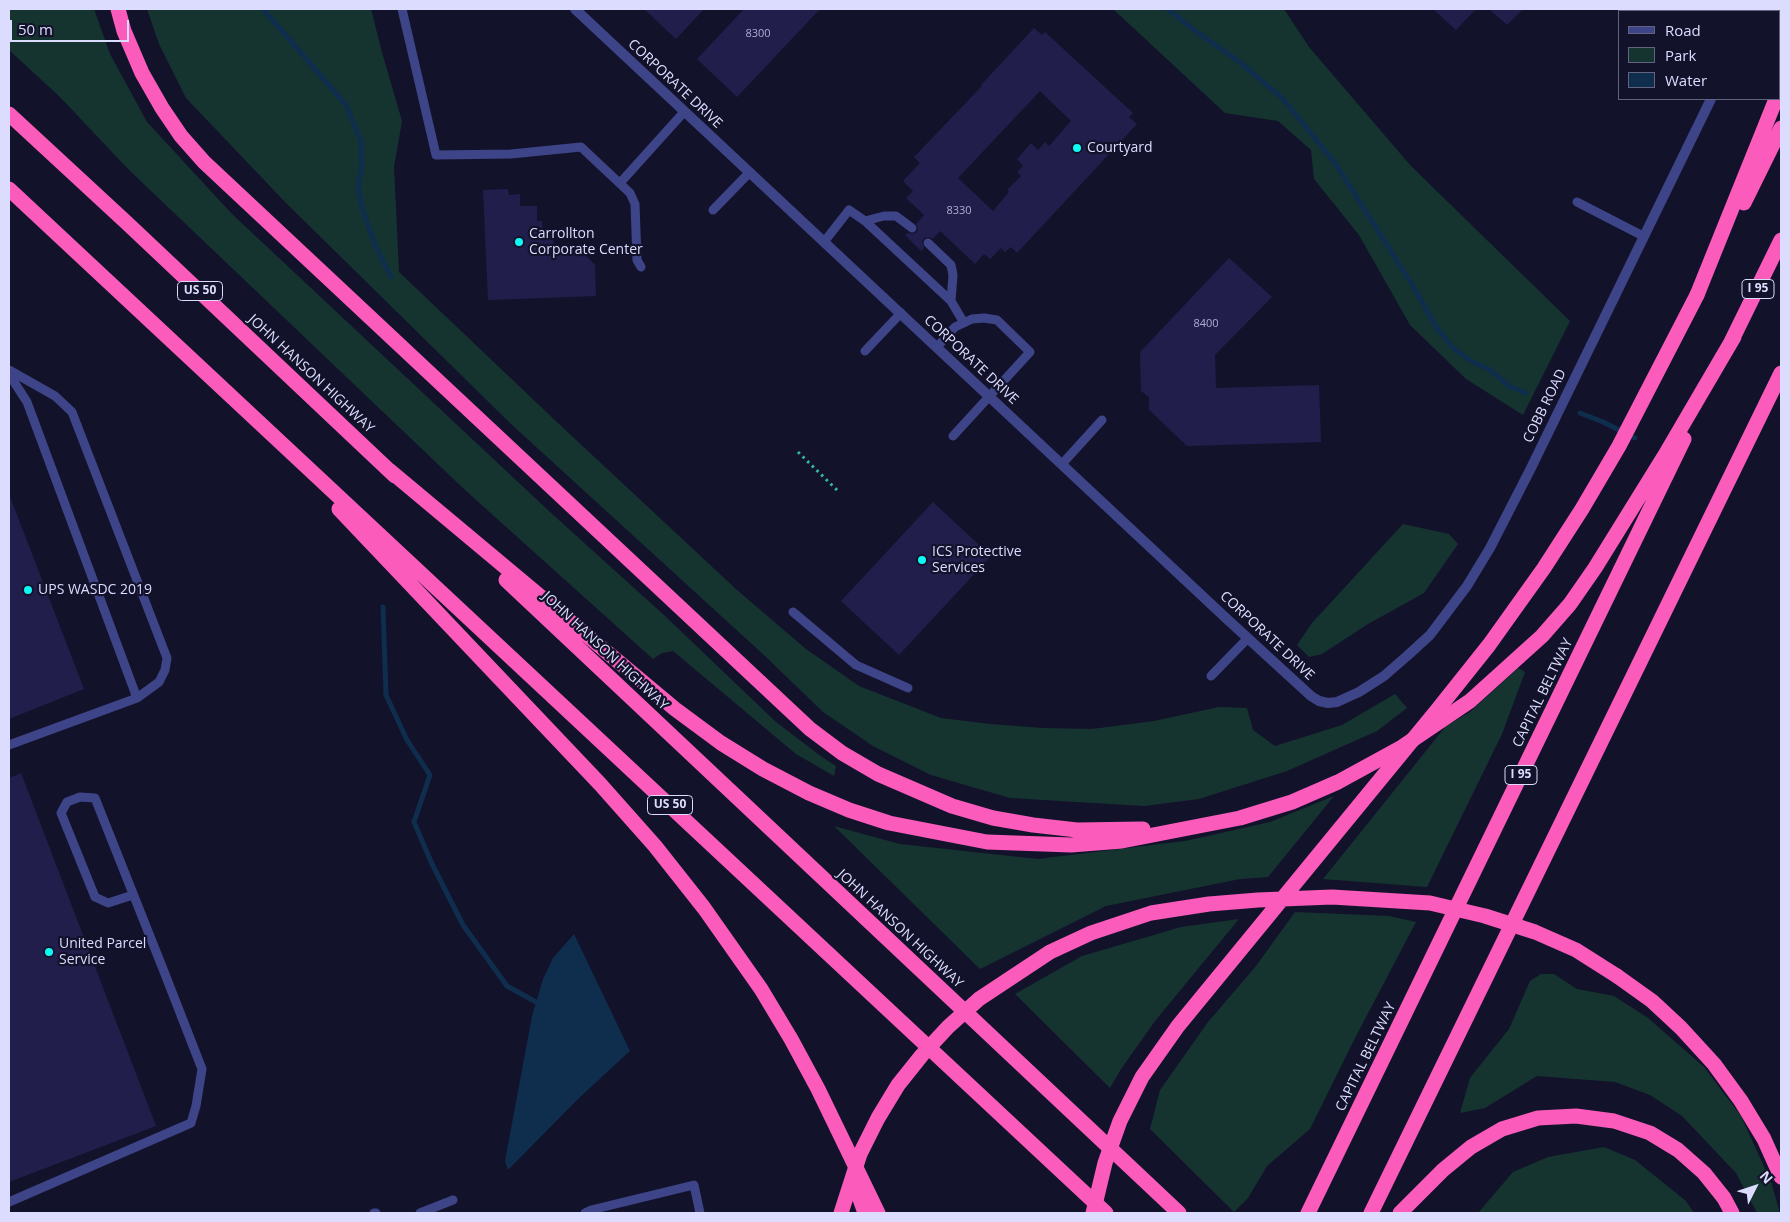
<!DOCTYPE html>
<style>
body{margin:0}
#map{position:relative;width:1790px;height:1222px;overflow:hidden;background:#13122b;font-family:"Open Sans",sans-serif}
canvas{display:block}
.frame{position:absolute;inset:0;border:10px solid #dcdcfe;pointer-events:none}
.legend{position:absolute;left:1618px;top:10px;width:162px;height:90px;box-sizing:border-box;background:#13122b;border:1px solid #63637f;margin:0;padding:6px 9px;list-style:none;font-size:15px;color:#dcdcfe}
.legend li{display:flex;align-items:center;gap:10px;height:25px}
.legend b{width:25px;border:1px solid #63637f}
.north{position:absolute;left:1730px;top:1162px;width:50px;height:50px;-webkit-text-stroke:4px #13122b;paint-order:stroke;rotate:49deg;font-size:14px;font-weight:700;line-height:20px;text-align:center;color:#dcdcfe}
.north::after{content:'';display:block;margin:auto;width:18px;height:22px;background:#dcdcfe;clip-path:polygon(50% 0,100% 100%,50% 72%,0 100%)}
.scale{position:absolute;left:10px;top:20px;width:119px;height:22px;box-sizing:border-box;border:2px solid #dcdcfe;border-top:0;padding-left:6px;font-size:15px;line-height:18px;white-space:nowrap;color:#dcdcfe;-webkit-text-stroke:4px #13122b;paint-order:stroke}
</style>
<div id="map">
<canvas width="1790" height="1222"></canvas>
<div class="frame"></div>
<ul class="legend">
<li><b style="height:6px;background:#3e4488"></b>Road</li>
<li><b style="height:14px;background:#153430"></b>Park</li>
<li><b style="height:14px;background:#0f2d4d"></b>Water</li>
</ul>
<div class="north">N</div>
<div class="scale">50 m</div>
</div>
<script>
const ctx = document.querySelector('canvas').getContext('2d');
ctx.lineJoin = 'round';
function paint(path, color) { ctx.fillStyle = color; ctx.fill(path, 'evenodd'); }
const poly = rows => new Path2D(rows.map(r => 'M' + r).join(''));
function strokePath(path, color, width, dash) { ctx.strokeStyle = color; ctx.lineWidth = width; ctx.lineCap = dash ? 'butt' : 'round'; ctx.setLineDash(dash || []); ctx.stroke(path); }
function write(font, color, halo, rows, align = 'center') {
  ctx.font = font + ' "Open Sans",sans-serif'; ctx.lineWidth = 4.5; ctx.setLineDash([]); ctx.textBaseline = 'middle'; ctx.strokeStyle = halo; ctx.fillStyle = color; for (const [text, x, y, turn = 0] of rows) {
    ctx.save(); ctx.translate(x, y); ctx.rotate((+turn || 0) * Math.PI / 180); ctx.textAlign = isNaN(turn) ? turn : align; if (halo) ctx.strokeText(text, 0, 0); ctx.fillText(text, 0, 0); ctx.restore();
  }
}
paint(poly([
 [9,9,94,9,110,54,147,122,232,214,550,512,665,616,776,722,822,757,836,766,834,776,796,754,673,651,662,653,653,659,465,490,128,169,60,97,9,50],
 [147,9,371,9,381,49,402,121,394,167,399,272,560,425,737,590,806,649,859,686,941,718,990,724,1043,728,1092,729,1154,721,1219,707,1247,708,1253,730,1275,746,1342,725,1395,694,1407,708,1377,731,1287,771,1199,799,1144,806,1010,798,931,775,873,746,823,712,765,656,511,424,285,202,186,98,159,44],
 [1113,9,1284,9,1309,47,1411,166,1570,321,1523,415,1466,379,1410,325,1359,235,1314,179,1311,150,1278,121,1225,113],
 [1403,524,1449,534,1458,544,1424,593,1368,624,1322,654,1309,657,1297,645,1312,623],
 [1518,668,1525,672,1502,734,1427,887,1323,879,1446,726,1470,712],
 [1334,796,1268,877,1240,879,1106,906,980,969,834,826,900,844,1038,859,1185,841,1270,822],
 [1295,912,1389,916,1416,922,1355,1038,1310,1129,1267,1166,1248,1198,1234,1212,1150,1129,1160,1090,1208,1022,1256,966],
 [1239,919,1155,1021,1121,1069,1110,1088,1015,994,1082,956,1181,927],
 [1541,974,1554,974,1577,989,1614,996,1648,1018,1704,1067,1741,1116,1771,1182,1780,1213,1757,1213,1736,1173,1682,1116,1650,1095,1615,1082,1537,1076,1485,1108,1460,1113,1470,1078,1509,1029,1530,981],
 [1604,1147,1635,1160,1686,1201,1694,1213,1478,1213,1513,1172,1548,1157]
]), '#153430');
paint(poly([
 [574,934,630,1051,579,1098,508,1170,505,1161,532,1016,543,979,553,958]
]), '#0f2d4d');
strokePath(poly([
 [263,9,346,105,361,141,362,164,358,189,364,214,375,245,391,277],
 [1168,9,1194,30,1241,63,1283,99,1335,163,1413,286,1436,327,1453,348,1471,361,1490,370,1509,386,1526,393],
 [1580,413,1603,422,1635,438],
 [383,607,386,695,407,740,430,775,414,822,432,864,463,925,507,986,536,1002]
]), '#0f2d4d', 5);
paint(poly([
 [644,9,704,9,676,39],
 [744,9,820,9,737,97,697,59],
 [1433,9,1476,9,1456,30],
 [1489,9,1523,9,1507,25],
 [1034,28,1042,35,1045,32,1133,113,1129,117,1137,124,1017,253,1011,247,1005,252,1001,248,990,259,984,254,975,264,940,231,933,239,929,237,924,238,922,242,924,248,921,251,905,235,908,233,912,234,917,232,918,228,916,224,924,215,906,198,913,191,903,181,920,163,914,157,982,86,981,85],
 [1040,91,1071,121,1049,146,1045,142,1038,150,1031,143,1017,159,1023,166,1017,172,1021,176,1007,190,1009,192,993,211,958,178],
 [508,189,509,195,520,194,520,206,537,206,537,221,542,221,543,235,553,235,554,250,580,249,595,265,596,296,488,300,483,190],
 [1229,258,1272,297,1215,355,1216,388,1319,385,1321,442,1187,446,1149,410,1149,397,1141,391,1140,352],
 [9,494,84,689,9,719],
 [933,502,991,556,899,655,841,601],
 [21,773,156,1126,9,1182,9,778]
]), '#221e4b');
strokePath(poly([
 [798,452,838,491]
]), '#34baa2', 3, [2.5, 4]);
strokePath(poly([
 [402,9,436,155,511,154,581,147,630,193,635,204,637,260,641,267],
 [620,183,684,112],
 [1577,202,1643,236],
 [713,210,749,173],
 [865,221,884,216,896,216,912,228],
 [824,242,849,210,865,221,951,301,964,323],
 [928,243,951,265,953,275,951,301],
 [937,347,955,327,972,319,984,318,997,320,1030,352,953,436],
 [865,351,901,313],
 [9,370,55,396,72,412,167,658,165,670,159,682,137,698],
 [9,374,27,402,137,698,9,745],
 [1062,464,1102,420],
 [793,612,856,665,908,688],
 [1211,676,1248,638],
 [9,1202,191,1123,196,1106,202,1069,163,969,95,798,80,797,67,802,61,813,95,897,108,903,133,895],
 [374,1213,376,1213],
 [420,1213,453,1200],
 [585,1213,591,1210,694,1185,700,1213]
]), '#3e4488', 9);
strokePath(poly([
 [575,9,1228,620,1311,696,1319,701,1328,703,1337,702,1359,692,1384,676,1407,656,1430,635,1467,586,1490,548,1531,468,1711,99],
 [1726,9,1729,11],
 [1752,11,1753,9]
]), '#3e4488', 10);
strokePath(poly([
 [118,9,124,31,142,73,162,108,181,136,204,162,810,729,842,753,878,774,952,806,993,818,1033,825,1077,830,1143,829],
 [9,114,128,224,395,476],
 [9,189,1106,1213],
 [1744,203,1781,128],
 [1697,295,1776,99],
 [1730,344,1781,240],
 [389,470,675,709,721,743,763,769,809,793,849,810,889,823,987,842,1071,845,1122,841,1240,818,1292,802,1338,782,1402,747,1470,701,1542,636,1570,604,1595,568,1665,455,1734,337],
 [339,509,600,784,655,846,704,908,761,989,791,1039,818,1089,878,1213],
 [506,580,1179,1213],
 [1617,976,1652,1001,1681,1028,1714,1064,1741,1101,1764,1139,1781,1177],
 [856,1188,865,1213],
 [1308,1213,1684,439],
 [1371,1213,1781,373],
 [1400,1213,1443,1170,1471,1147,1502,1129,1538,1118,1576,1116,1614,1121,1650,1133,1678,1150,1704,1173,1724,1198,1732,1213]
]), '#fb5bbb', 15);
strokePath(poly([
 [841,1213,860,1154,878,1118,898,1085,922,1055,948,1027,979,999,1050,952,1091,933,1151,913,1209,904,1258,900,1332,897,1430,903,1485,916,1535,932,1576,950,1617,976],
 [1093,1213,1105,1163,1120,1121,1142,1077,1178,1026,1438,709,1489,645,1544,568,1582,509,1619,446,1697,295]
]), '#fb5bbb', 15);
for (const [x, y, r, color] of [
 [1077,148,5,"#0ef9f4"],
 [519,242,5,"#0ef9f4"],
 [922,560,5,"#0ef9f4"],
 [28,590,5,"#0ef9f4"],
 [49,952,5,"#0ef9f4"]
]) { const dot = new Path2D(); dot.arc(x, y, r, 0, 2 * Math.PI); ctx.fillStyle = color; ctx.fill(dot); strokePath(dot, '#13122b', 2); }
write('11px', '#aeacd1', null, [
 ["8300",758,34],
 ["8330",959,211],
 ["8400",1206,324]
]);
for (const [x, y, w] of [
 [1758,289,32],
 [200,291,45],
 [1521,775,32],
 [670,805,45]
]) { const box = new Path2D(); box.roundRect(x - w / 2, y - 9.5, w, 19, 4); ctx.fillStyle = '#13122b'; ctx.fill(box); strokePath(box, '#dcdcfe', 1); }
write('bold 12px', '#dcdcfe', null, [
 ["I 95",1758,289],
 ["US 50",200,291],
 ["I 95",1521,775],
 ["US 50",670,805]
]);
write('14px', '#dcdcfe', '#13122b', [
 ["CORPORATE DRIVE",675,84,43],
 ["CORPORATE DRIVE",971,360,43],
 ["JOHN HANSON HIGHWAY",311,374,43],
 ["COBB ROAD",1545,406,-64],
 ["CORPORATE DRIVE",1267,636,43],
 ["JOHN HANSON HIGHWAY",605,651,43],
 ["CAPITAL BELTWAY",1543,693,-64],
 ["JOHN HANSON HIGHWAY",900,929,43],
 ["CAPITAL BELTWAY",1366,1057,-64]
]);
write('14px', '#dcdcfe', '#13122b', [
 ["Courtyard",1087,148],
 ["Carrollton",529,234],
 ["Corporate Center",529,250],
 ["ICS Protective",932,552],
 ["Services",932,568],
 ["UPS WASDC 2019",38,590],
 ["United Parcel",59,944],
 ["Service",59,960]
], 'left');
</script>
